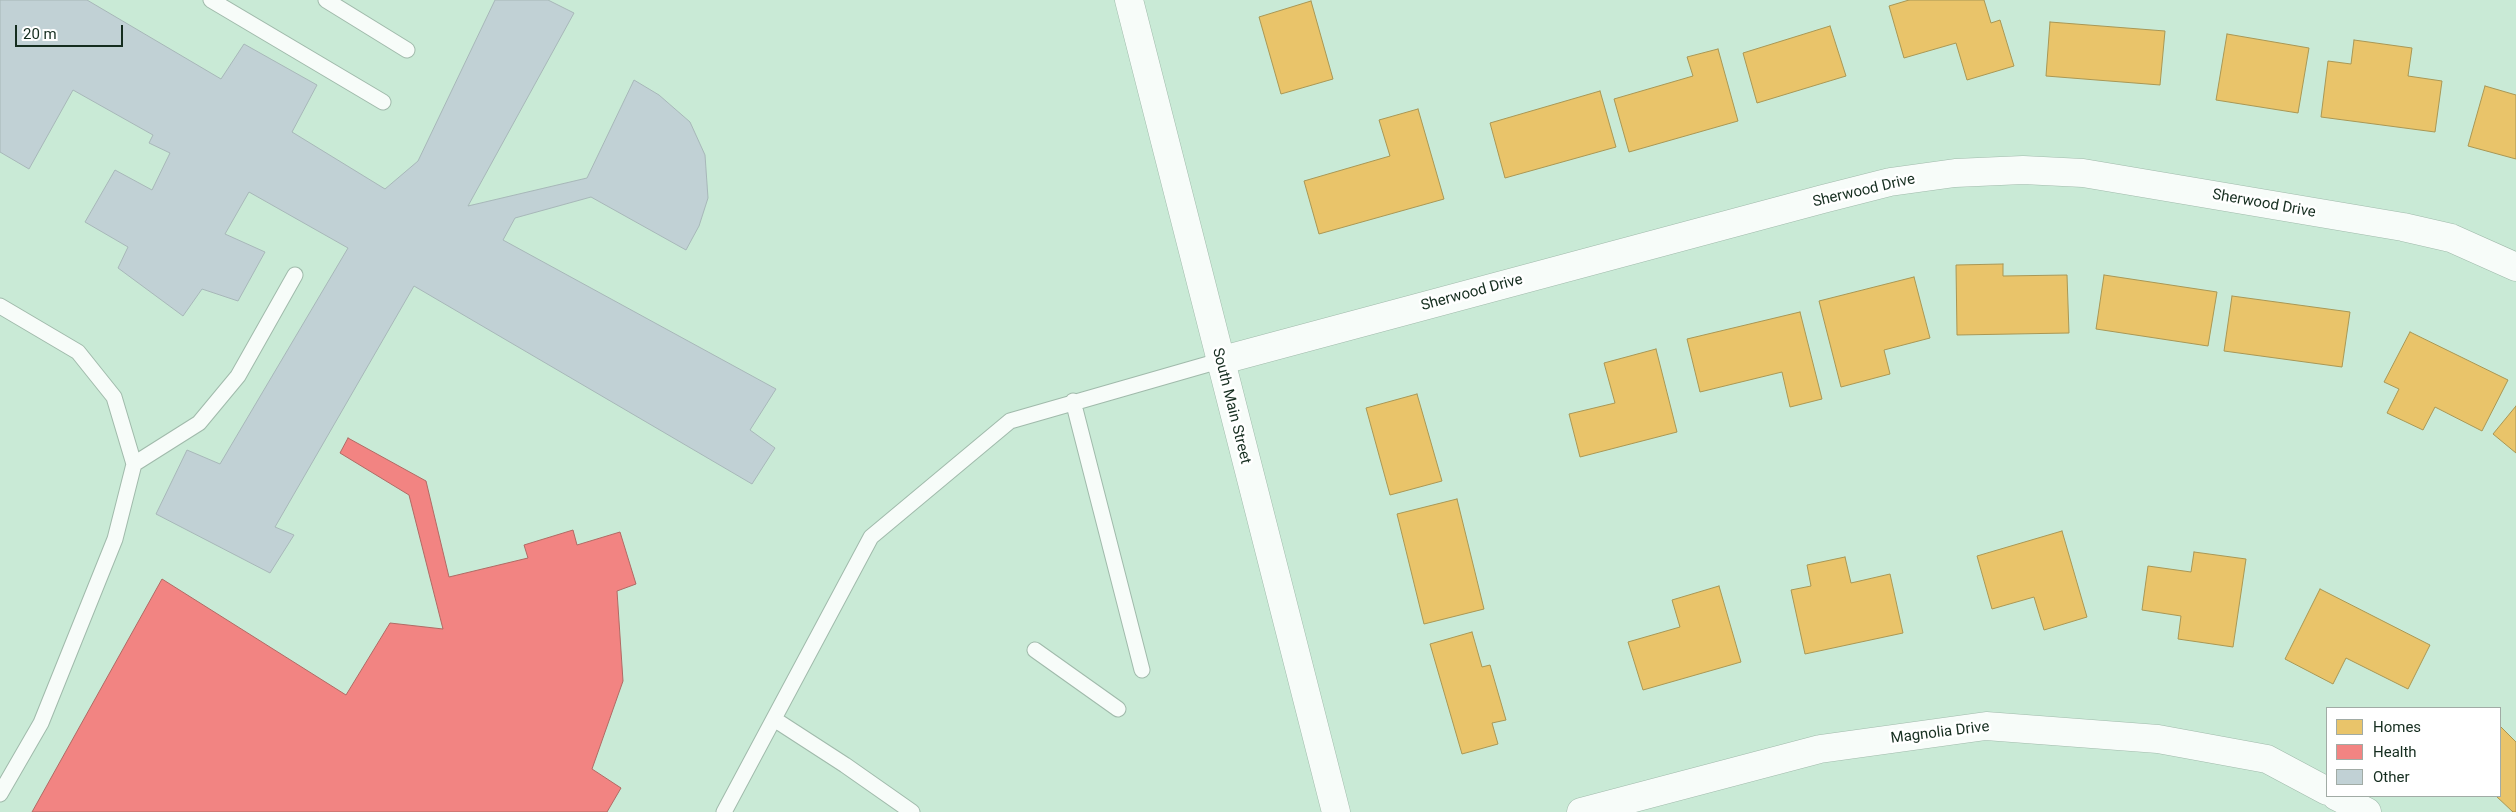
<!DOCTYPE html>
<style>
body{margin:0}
#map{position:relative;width:2516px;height:812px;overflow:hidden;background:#c9ead6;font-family:Roboto,sans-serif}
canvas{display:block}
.legend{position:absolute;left:2326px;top:707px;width:175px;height:90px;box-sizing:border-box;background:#fff;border:1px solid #a1aba5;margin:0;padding:6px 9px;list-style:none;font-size:15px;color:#152d1f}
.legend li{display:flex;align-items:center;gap:10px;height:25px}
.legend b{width:25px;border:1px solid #a1aba5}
.scale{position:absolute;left:15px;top:25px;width:108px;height:22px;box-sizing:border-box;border:2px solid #152d1f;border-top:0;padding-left:6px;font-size:15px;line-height:18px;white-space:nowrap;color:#152d1f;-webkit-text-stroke:4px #fff;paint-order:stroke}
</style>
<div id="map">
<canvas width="2516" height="812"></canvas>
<ul class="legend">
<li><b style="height:14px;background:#e9c46a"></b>Homes</li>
<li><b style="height:14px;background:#f28482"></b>Health</li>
<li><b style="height:14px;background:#c1d1d5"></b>Other</li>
</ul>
<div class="scale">20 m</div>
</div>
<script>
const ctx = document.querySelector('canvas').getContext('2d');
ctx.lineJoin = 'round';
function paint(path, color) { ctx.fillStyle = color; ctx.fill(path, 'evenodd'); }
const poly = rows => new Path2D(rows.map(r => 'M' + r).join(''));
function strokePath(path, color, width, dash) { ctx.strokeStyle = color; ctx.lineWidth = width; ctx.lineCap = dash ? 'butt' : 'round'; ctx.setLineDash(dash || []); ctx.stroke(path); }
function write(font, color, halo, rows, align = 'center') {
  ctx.font = font + ' Roboto,sans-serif'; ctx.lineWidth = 5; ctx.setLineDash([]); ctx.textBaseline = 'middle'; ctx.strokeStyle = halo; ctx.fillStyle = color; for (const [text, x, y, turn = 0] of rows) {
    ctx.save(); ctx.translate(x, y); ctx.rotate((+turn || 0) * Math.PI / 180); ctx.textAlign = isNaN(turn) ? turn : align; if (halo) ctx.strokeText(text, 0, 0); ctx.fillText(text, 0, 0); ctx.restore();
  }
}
const homes = poly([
 [1909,0,1984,0,1991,23,2000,20,2014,66,1967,80,1956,43,1904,58,1889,6,1909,0],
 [1311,1,1333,79,1281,94,1259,17,1311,1],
 [2050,22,2165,31,2160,85,2046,76,2050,22],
 [1830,26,1846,76,1757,103,1743,53,1830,26],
 [2227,34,2309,48,2298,113,2216,100,2227,34],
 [2354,40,2412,48,2408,76,2442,81,2435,132,2321,117,2328,61,2351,64,2354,40],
 [1718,49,1738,121,1629,152,1614,99,1693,76,1687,57,1718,49],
 [2485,86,2516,95,2516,159,2468,146,2485,86],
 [1600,91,1616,147,1505,178,1490,123,1600,91],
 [1418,109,1444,199,1319,234,1304,181,1390,156,1379,120,1418,109],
 [2003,264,2003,276,2067,275,2069,333,1957,335,1956,265,2003,264],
 [2104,275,2217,292,2208,346,2096,329,2104,275],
 [1914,277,1930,338,1884,350,1890,374,1841,387,1819,301,1914,277],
 [2232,296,2350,312,2342,367,2224,351,2232,296],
 [1800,312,1822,399,1790,407,1782,372,1700,392,1687,339,1800,312],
 [2410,332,2508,380,2482,431,2435,407,2423,430,2387,413,2399,389,2384,382,2410,332],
 [1656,349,1677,432,1580,457,1569,414,1615,403,1604,363,1656,349],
 [1417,394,1442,481,1390,495,1366,408,1417,394],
 [2516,406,2516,453,2493,434,2516,406],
 [1457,499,1484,609,1424,624,1397,514,1457,499],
 [2062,531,2087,617,2044,630,2034,597,1992,609,1977,556,2062,531],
 [2194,552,2246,559,2233,647,2178,639,2181,616,2142,610,2148,566,2191,572,2194,552],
 [1845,557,1851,583,1890,574,1903,633,1805,654,1791,590,1811,586,1807,565,1845,557],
 [1719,586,1741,662,1643,690,1628,642,1680,627,1672,600,1719,586],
 [2320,589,2430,645,2408,689,2346,658,2333,684,2285,659,2320,589],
 [1472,632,1482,667,1490,665,1506,720,1492,723,1498,744,1462,754,1430,644,1472,632],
 [2500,726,2516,742,2516,812,2513,812,2496,796,2500,796,2500,726]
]);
paint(homes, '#e9c46a');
strokePath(homes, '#a99754', 1);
const health = poly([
 [348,438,426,481,449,577,528,558,524,545,573,530,577,545,620,532,636,584,617,591,623,681,592,769,621,788,607,812,32,812,162,579,346,695,390,623,443,629,409,495,340,453,348,438]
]);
paint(health, '#f28482');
strokePath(health, '#b06a64', 1);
const building = poly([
 [0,0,87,0,221,79,244,44,317,85,292,132,385,189,418,161,495,0,548,0,574,13,468,206,587,178,634,80,659,95,690,122,705,155,708,198,699,226,686,250,591,197,515,218,503,240,776,389,750,430,775,448,752,484,414,286,275,527,294,535,270,573,156,514,187,450,220,464,348,248,249,192,225,234,265,252,238,301,202,289,183,316,118,268,128,247,85,222,115,170,152,190,170,153,149,143,153,135,73,90,29,169,0,152,0,0]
]);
paint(building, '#c1d1d5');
strokePath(building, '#a7b7b8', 1);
const lane = poly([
 [211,0,383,102],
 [326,0,407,50],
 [0,306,78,352,114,397,134,464,115,539,41,723,0,794],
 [1073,401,1142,670],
 [134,464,199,423,238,376,295,275],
 [1035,650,1118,709],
 [774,719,845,765,912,812],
 [724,812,871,537,1010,421,1219,361]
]);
const street = poly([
 [1219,361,1823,199,1890,182,1955,173,2023,170,2083,173,2403,227,2451,238,2516,267],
 [2336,796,2367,812],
 [1581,812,1820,749,1986,726,2158,739,2267,759,2327,791]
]);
const secondary = poly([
 [1129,0,1336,812]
]);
strokePath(lane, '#a0baab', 17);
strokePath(street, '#a0baab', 29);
strokePath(secondary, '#a0baab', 29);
strokePath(lane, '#f7fcf9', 15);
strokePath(street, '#f7fcf9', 28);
strokePath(secondary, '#f7fcf9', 28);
write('15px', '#152d1f', '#fff', [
 ["Sherwood Drive",1864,191,-13],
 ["Sherwood Drive",2264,204,10],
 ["Sherwood Drive",1472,293,-15],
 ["South Main Street",1231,406,76],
 ["Magnolia Drive",1940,733,-7]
]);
</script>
